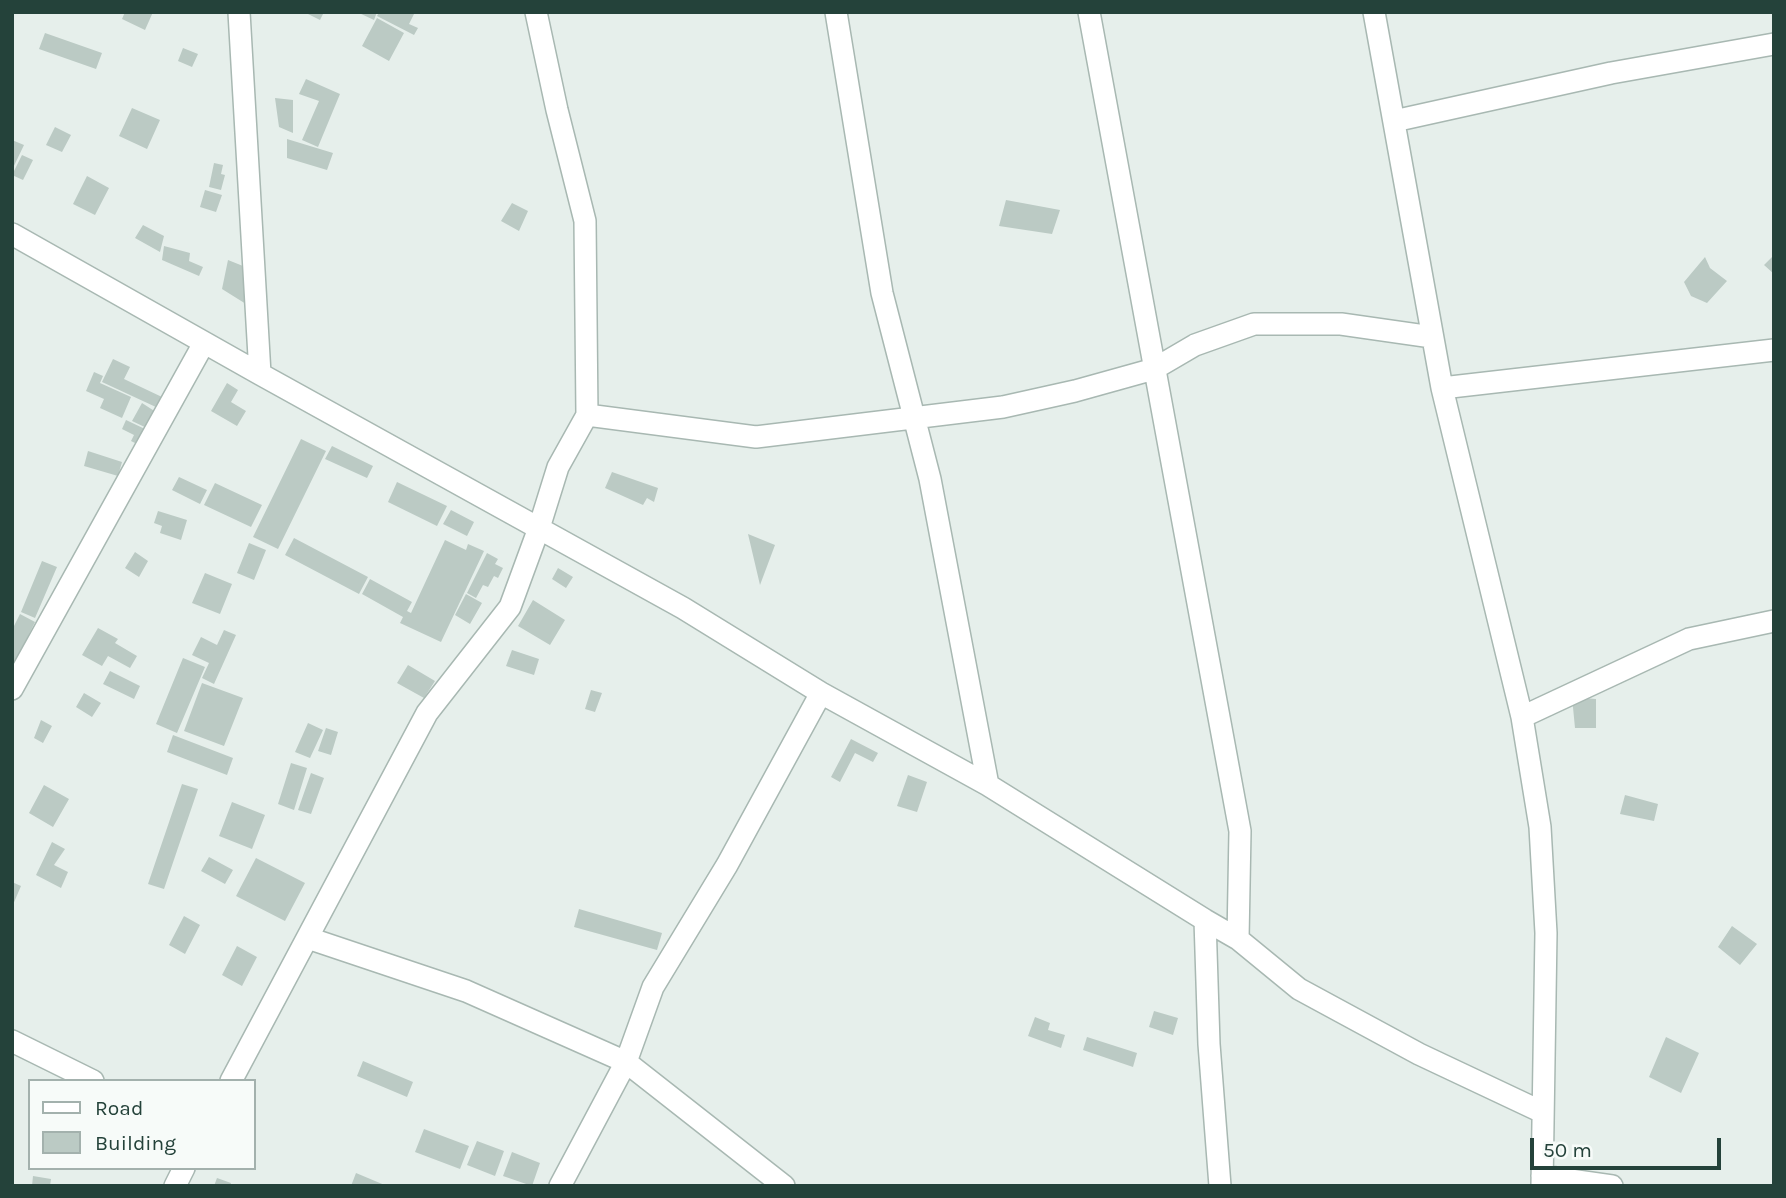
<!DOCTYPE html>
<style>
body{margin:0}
#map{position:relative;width:1786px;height:1198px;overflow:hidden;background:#e6efeb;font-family:Karla,sans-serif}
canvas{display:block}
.frame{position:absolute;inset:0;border:14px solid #24423a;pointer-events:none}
.legend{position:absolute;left:28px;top:1079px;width:228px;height:91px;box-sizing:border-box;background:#f7fbf9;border:2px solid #a3b1ad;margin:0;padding:9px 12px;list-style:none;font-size:21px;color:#24423a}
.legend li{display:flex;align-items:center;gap:14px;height:35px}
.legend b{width:35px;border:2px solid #a3b1ad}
.scale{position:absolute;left:1530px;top:1138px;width:191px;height:32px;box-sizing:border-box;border:4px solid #24423a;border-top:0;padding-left:9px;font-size:21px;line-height:24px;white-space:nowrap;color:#24423a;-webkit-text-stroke:5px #f7fbf9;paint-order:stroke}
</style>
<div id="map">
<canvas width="1786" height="1198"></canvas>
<div class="frame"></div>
<ul class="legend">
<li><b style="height:9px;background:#fff"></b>Road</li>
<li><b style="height:19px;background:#bbcac4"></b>Building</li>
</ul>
<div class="scale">50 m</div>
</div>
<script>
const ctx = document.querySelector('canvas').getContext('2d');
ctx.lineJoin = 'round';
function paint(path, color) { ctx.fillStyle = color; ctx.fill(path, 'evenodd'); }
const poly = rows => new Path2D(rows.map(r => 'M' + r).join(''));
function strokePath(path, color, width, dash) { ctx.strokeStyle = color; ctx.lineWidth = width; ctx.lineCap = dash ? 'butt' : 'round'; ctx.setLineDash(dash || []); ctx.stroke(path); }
paint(poly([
 [125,12,153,12,145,30,122,19],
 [304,12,324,12,320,20],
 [357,12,377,12,374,20],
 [379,12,415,12,409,24,418,28,414,35,377,16],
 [377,18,404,33,389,61,362,46],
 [45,33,102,53,96,69,39,49],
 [183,48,198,54,192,67,178,61],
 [306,79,340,94,318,147,302,140,319,101,299,94],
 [275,98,293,100,293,133,279,127],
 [132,108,160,120,147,149,119,136],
 [55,127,71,135,62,152,46,145],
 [287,139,333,153,327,170,287,158],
 [12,140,24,145,12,170],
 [22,155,33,160,23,180,12,175],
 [214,163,223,165,221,174,225,175,221,190,209,187],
 [87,176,109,188,95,215,73,204],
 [205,190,222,195,216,212,200,207],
 [1006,200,1060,210,1052,234,999,226],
 [512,203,528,211,519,231,501,221],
 [143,225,164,236,160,252,135,238],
 [164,246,190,253,189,261,203,267,199,276,162,260],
 [1774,255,1774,274,1764,265],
 [1705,257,1710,268,1727,281,1707,303,1691,296,1684,282],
 [228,260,243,266,246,304,222,289],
 [113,359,130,367,124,379,162,397,158,408,102,382],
 [94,372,103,376,100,383,131,397,122,418,100,408,104,399,86,391],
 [227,383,238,390,231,402,246,411,237,426,211,411],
 [142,403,159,414,151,430,132,421],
 [126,420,145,429,137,444,131,441,134,435,122,429],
 [301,439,326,451,278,549,253,537],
 [332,446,373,466,367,478,325,459],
 [88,451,122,462,118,476,84,466],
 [612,472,658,488,654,502,647,498,643,505,605,488],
 [179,477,207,490,200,504,172,490],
 [397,482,447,506,437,526,388,502],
 [215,483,262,505,251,527,204,505],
 [451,510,474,522,467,536,443,524],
 [158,511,187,520,181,540,160,533,162,526,154,523],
 [748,534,775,545,760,585],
 [294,538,368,577,359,594,285,555],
 [445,540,466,550,468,544,484,551,441,642,400,623,403,617,362,594,370,579,412,602,407,611,411,613],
 [249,543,266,550,254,580,237,573],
 [135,552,148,561,139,577,125,568],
 [487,553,498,559,495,564,503,568,498,578,494,576,488,587,483,585,476,598,467,593],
 [42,561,57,567,35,618,21,612],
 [558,568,573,577,566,588,552,579],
 [205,573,232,584,220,614,192,603],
 [466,594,482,603,470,624,455,615],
 [533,600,565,620,550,645,518,626],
 [20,614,35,622,12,669,12,630],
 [98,628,118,639,115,643,137,656,130,668,108,656,102,666,82,655],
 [224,630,236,635,214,684,202,678,209,663,192,655,201,637,217,645],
 [512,650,539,659,534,675,506,666],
 [183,658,205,667,177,733,156,724],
 [408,665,435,681,424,698,397,683],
 [110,671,140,686,134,699,103,684],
 [202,683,243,698,224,746,184,731],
 [591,690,602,693,595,712,585,709],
 [84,693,101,703,92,717,76,707],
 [1572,697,1596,699,1596,728,1575,728],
 [41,720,52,726,43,743,34,738],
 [308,723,323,730,310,758,295,752],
 [326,728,338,732,331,755,318,751],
 [173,735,233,758,227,775,167,752],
 [851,739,878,753,873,762,855,753,840,782,831,777],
 [291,763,307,768,294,810,278,804],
 [311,773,324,778,311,814,298,810],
 [908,775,927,782,917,812,897,806],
 [182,784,198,789,164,889,148,884],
 [44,785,69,799,53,827,29,813],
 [1625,795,1658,804,1654,821,1620,814],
 [232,802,265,815,252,849,219,836],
 [52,842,65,849,54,865,68,872,61,888,36,875],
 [209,857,233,870,225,884,201,871],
 [256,858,305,883,285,921,236,896],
 [12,882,21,886,12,907],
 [579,909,662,933,657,950,574,927],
 [184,916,200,925,185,954,169,945],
 [1732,926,1757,944,1740,965,1718,947],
 [237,946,257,957,242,986,222,975],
 [1154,1011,1178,1018,1173,1035,1149,1027],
 [1035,1017,1050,1023,1048,1030,1065,1035,1061,1048,1028,1036],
 [1087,1037,1137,1053,1133,1067,1083,1050],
 [1666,1037,1699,1053,1681,1093,1649,1077],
 [363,1061,413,1082,407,1097,357,1076],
 [424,1129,469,1146,460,1169,415,1152],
 [477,1141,504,1151,495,1176,467,1165],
 [512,1152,540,1163,532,1186,503,1176],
 [356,1173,387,1186,351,1186],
 [33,1176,51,1179,50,1186,32,1186],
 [217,1178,231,1183,230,1186,214,1186]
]), '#bbcac4');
const minor = poly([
 [239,12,260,374],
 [836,12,882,293,930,479,988,785],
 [1089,12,1240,831,1238,939],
 [1374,12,1442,388,1522,717,1540,827,1546,933,1542,1186],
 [1394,121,1611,73,1774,44],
 [12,234,260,374,683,608,821,693,988,785,1205,920,1238,939,1299,989,1419,1054,1542,1112],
 [1442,388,1774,350],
 [587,415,756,437,1003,407,1075,391,1154,369,1195,345,1254,324,1341,324,1432,337],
 [12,689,204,343],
 [1522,717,1689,639,1774,621],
 [1205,920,1209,1044,1220,1186],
 [308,938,466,991,626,1062,784,1186],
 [12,1041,93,1081],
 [231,1081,427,713,510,607,539,528,558,467,587,415,585,221,557,110,536,12],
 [1542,1176,1612,1186],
 [175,1186,184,1168],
 [560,1186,626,1062,653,987,727,865,821,693]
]);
strokePath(minor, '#a8b8b2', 24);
strokePath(minor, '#fff', 21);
</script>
